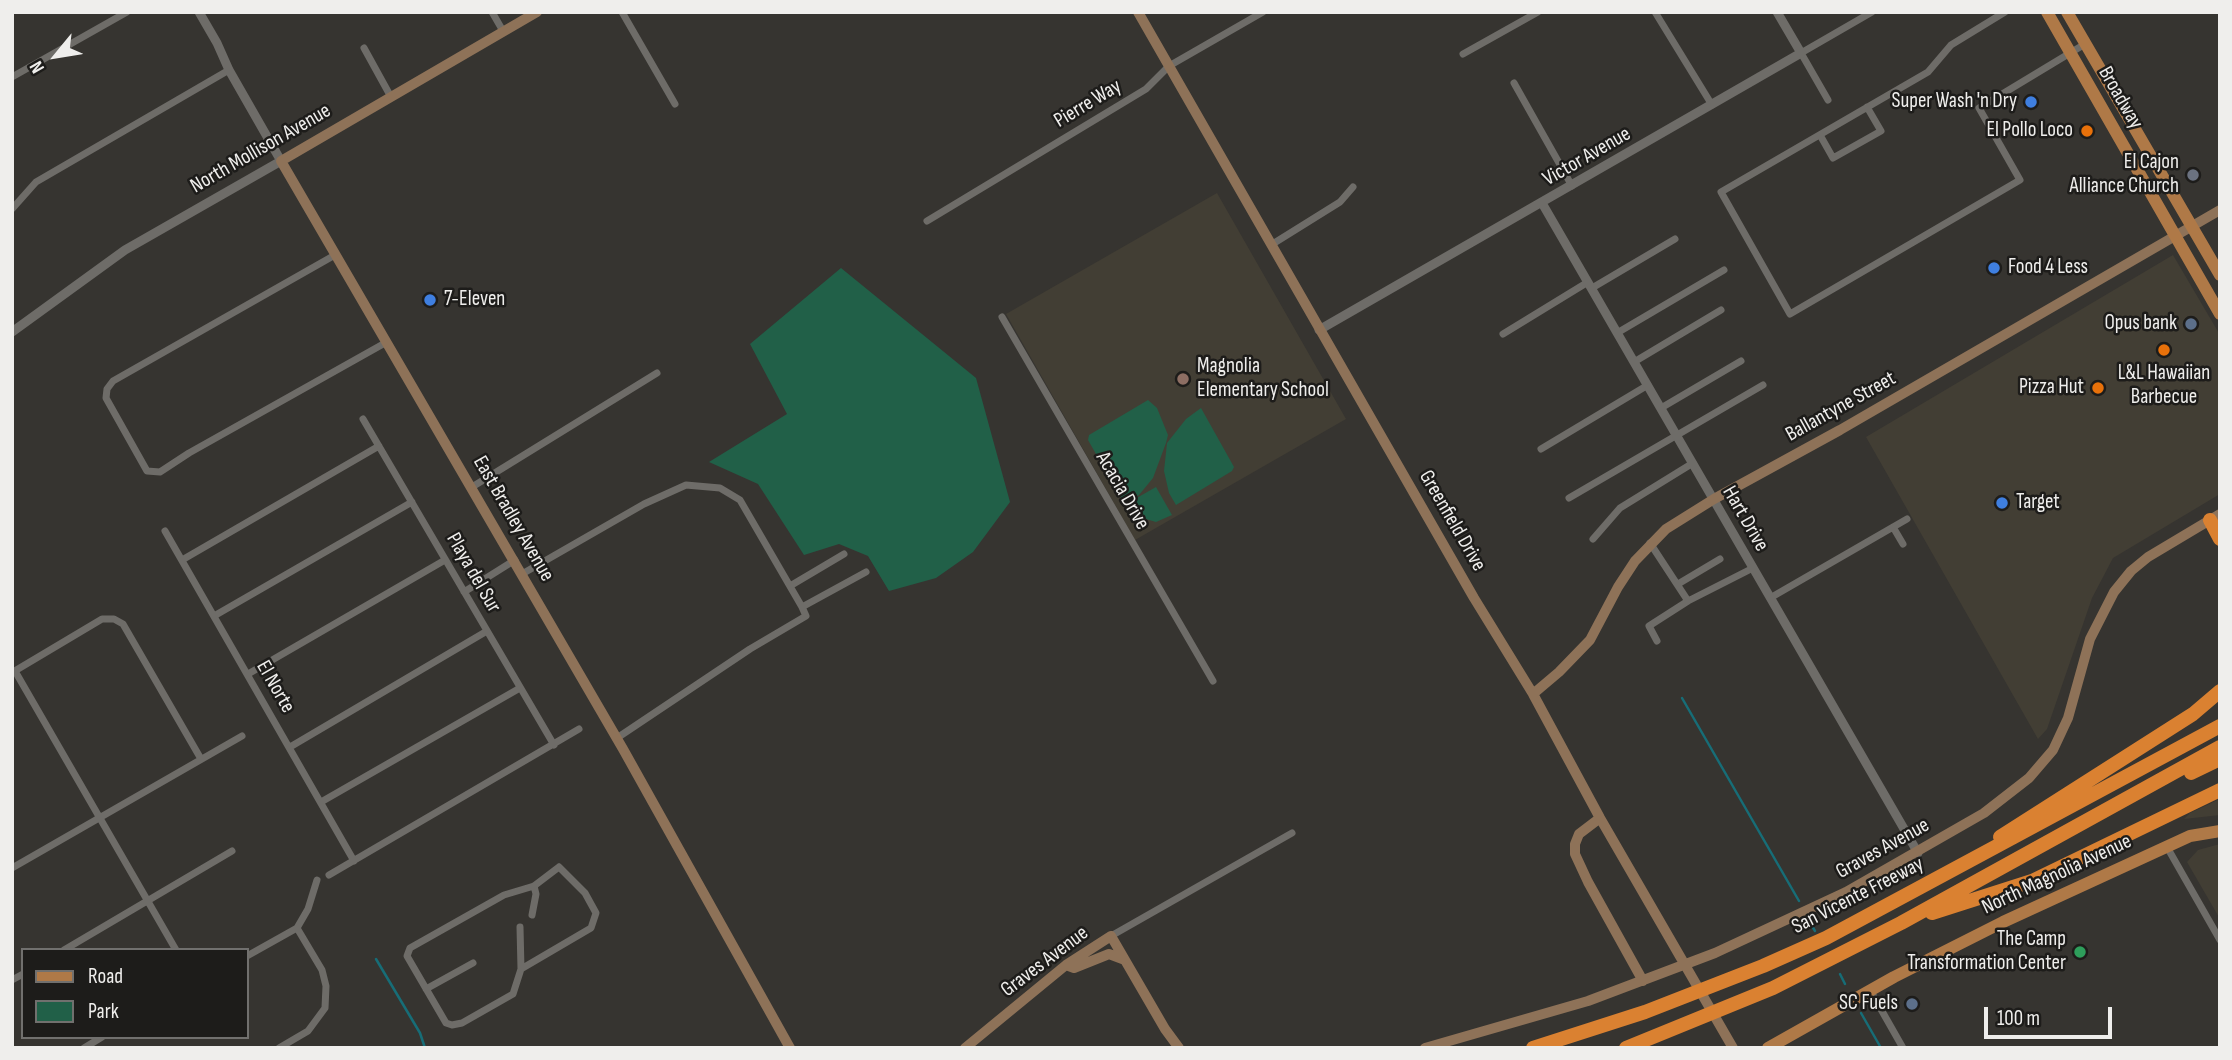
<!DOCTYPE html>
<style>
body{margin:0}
#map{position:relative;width:2232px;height:1060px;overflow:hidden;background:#363430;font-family:"Sofia Sans Condensed",sans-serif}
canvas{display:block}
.frame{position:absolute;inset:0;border:14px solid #efeeec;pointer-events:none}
.legend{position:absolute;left:21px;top:948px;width:228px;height:91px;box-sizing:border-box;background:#1d1c1a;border:2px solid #71706e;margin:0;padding:9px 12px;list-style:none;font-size:21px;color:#efeeec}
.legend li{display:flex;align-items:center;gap:14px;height:35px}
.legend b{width:35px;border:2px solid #71706e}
.north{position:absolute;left:21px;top:21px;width:70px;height:70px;-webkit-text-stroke:5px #1d1c1a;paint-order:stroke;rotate:240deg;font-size:19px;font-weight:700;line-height:28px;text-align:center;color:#efeeec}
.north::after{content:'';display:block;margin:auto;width:24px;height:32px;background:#efeeec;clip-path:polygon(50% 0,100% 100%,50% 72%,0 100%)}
.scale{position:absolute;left:1984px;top:1007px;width:128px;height:32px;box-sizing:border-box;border:4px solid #efeeec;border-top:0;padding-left:9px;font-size:21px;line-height:24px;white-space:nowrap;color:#efeeec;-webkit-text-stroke:5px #1d1c1a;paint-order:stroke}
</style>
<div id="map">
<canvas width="2232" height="1060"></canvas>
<div class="frame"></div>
<ul class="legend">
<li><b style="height:9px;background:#af7947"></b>Road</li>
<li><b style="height:19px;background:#216048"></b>Park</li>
</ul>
<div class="north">N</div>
<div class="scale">100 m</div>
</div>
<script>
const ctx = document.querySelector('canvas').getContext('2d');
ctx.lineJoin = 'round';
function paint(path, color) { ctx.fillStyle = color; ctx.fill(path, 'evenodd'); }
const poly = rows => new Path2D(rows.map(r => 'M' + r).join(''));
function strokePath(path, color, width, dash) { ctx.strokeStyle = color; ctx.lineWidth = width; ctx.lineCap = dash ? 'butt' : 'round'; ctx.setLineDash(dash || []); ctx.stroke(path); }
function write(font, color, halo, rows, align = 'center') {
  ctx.font = font + ' "Sofia Sans Condensed",sans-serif'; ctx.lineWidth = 5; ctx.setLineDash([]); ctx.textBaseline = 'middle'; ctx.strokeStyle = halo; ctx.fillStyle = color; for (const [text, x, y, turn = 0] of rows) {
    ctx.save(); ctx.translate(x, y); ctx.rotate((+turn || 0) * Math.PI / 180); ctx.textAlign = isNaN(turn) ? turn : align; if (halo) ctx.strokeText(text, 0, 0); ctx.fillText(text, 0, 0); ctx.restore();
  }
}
paint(poly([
 [1217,193,1346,419,1135,540,1006,314],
 [2173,255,2220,335,2220,494,2113,558,2092,598,2047,729,2038,739,1866,437],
 [2220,799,2220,815,2184,819,2190,813],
 [2220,844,2220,919,2187,862,2198,850]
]), '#423e34');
paint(poly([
 [841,268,976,378,1010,502,973,552,936,578,889,591,868,556,839,544,804,555,758,484,709,462,787,414,750,344],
 [1148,400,1157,408,1168,435,1166,443,1153,478,1139,495,1124,503,1088,440,1089,435],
 [1201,408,1234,467,1232,471,1176,505,1169,493,1164,471,1167,443,1186,419],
 [1156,487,1172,515,1156,522,1139,517,1126,504]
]), '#216048');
strokePath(poly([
 [1682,698,1799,901],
 [1809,921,1815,931],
 [376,959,420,1033,425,1048],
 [1840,974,1845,984],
 [1861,1013,1881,1048]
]), '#176d77', 2.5);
strokePath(poly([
 [492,12,503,31],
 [622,12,675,104],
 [1655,12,1712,105],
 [2005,12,1951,45,1928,72,1721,192,1790,314,2020,180,1979,108,2085,44],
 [364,48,391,97],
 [1463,54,1538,12],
 [12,77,127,12],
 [1514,83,1572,186],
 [1828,100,1801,53,1872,12],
 [1820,135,1833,158,1881,131,1867,107],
 [12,209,36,182,229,70],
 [927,221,1146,89,1169,66,1263,12],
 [1271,245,1340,202,1353,187],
 [335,255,113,381,107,389,106,398,147,471,160,472,189,453,385,343],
 [1592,288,1675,239],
 [1002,317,1213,681],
 [1617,333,1724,270],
 [1503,334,1588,282],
 [1634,362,1721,310],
 [1661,408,1741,361],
 [363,419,554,745],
 [1541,449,1648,385],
 [472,487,657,373],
 [1569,498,1763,385],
 [1893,527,1903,544],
 [165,531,354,861],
 [1593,539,1620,508,1693,463],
 [1650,543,1688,601,1753,568],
 [182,560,379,446],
 [522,574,644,504,686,485,720,488,740,500,802,607,806,616,750,649,617,738],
 [1678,584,1720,559],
 [790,586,844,554],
 [464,592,515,560],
 [1770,598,1907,519],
 [802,607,866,572],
 [214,616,412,502],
 [1657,641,1649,626,1688,601],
 [15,671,176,950],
 [13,672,102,619,114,619,123,624,201,759],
 [248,674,445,560],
 [290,747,487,631],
 [321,802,520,688],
 [2167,847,2220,940],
 [559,867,585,893,596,913,591,928,521,969,513,994,462,1023,452,1025,446,1023,407,956,410,948,504,895,534,886,559,867],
 [12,868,242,736],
 [329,875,579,729],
 [532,915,536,894,534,886],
 [520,927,521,969],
 [1111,936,1292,833],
 [64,950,232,851],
 [247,956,297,928,308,909,317,880],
 [12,980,23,974],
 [426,989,473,963],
 [1870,990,1903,1048],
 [84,1048,102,1037],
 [279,1048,308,1031,325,1008,326,986,322,970,297,928]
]), '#6e6c68', 7);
strokePath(poly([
 [1542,203,1918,853],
 [1319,330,1801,53,1777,12],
 [12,332,125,250,281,161,229,70,217,43,199,12]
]), '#6e6c68', 9);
strokePath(poly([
 [537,12,281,161,623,749,790,1048],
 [1138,12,1474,598,1533,694,1600,818,1733,1048],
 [1533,694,1559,672,1590,640,1618,587,1635,561,1666,529,1714,499,1840,430,2220,210],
 [1600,818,1579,834,1575,844,1575,854,1588,882,1643,981],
 [1066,965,1074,968,1109,954,1125,960],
 [965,1048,1066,965,1111,936,1165,1029,1179,1048],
 [1425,1048,1588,1001,1715,953,1846,892,1984,813,2029,778,2053,750,2068,718,2090,639,2114,592,2131,571,2148,557,2220,514]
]), '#8e7258', 10);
strokePath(poly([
 [2047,12,2220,314],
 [2067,12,2220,275],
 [1768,1048,1894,977,2003,922,2190,836,2220,831]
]), '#af7947', 12);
strokePath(poly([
 [2210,520,2220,539],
 [2191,773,2220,759],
 [2000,837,2193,714,2220,691],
 [1932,913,2032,881,2220,790],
 [1533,1048,1645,1012,1763,966,1826,938,2220,726],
 [1626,1048,1773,988,1901,923,2220,747]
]), '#da8131', 14);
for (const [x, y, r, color] of [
 [2031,102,7,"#3f7fe0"],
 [2087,131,7,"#e8710a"],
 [2193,175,7,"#6b7280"],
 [1994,268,7,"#3f7fe0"],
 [430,300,7,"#3f7fe0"],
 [2191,324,7,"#5c6f8a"],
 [2164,350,7,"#e8710a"],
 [1183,379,7,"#8d6e63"],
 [2098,388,7,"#e8710a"],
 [2002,503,7,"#3f7fe0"],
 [2080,952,7,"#2e9e5b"],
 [1912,1004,7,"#5c6f8a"]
]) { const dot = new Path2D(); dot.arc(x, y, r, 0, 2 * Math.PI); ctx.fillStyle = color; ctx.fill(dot); strokePath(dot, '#1d1c1a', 2.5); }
write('21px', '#efeeec', '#1d1c1a', [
 ["Broadway",2120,98,60],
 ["Pierre Way",1088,104,-31],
 ["North Mollison Avenue",261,149,-30],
 ["Victor Avenue",1587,157,-30],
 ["Ballantyne Street",1841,407,-29],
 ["Acacia Drive",1122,491,60],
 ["East Bradley Avenue",513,519,60],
 ["Hart Drive",1745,519,60],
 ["Greenfield Drive",1452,521,60],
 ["Playa del Sur",473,573,60],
 ["El Norte",275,687,60],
 ["Graves Avenue",1883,849,-29],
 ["North Magnolia Avenue",2057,875,-25],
 ["San Vicente Freeway",1858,896,-27],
 ["Graves Avenue",1045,962,-37]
]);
write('21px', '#efeeec', '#1d1c1a', [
 ["Super Wash 'n Dry",2017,102],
 ["El Pollo Loco",2073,131],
 ["El Cajon",2179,163],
 ["Alliance Church",2179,187],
 ["Food 4 Less",2008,268,"left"],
 ["7-Eleven",444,300,"left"],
 ["Opus bank",2177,324],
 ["Magnolia",1197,367,"left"],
 ["Elementary School",1197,391,"left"],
 ["L&L Hawaiian",2164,374,"center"],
 ["Barbecue",2164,398,"center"],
 ["Pizza Hut",2084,388],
 ["Target",2016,503,"left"],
 ["The Camp",2066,940],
 ["Transformation Center",2066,964],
 ["SC Fuels",1898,1004]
], 'right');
</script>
